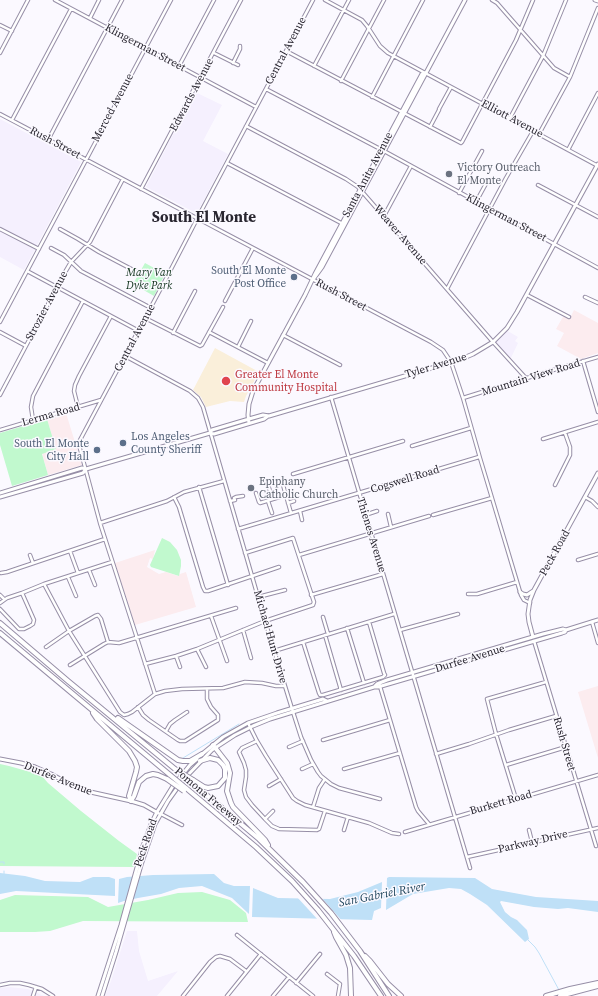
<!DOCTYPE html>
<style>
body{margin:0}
canvas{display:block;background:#fbf9ff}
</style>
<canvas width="598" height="996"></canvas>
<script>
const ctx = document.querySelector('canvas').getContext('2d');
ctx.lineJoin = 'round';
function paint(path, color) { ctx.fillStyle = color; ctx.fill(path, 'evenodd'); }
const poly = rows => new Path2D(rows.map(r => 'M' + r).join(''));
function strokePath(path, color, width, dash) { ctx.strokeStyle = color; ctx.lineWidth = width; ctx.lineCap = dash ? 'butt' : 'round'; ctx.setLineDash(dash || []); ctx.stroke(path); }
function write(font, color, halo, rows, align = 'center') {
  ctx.font = font + ' "Source Serif 4",serif'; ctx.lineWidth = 3; ctx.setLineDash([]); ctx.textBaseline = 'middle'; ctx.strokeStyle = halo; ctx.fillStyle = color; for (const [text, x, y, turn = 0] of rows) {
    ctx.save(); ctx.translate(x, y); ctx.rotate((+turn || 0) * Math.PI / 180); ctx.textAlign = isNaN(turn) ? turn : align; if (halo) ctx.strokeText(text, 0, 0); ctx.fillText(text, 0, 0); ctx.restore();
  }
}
paint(poly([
 [195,92,222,105,203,141,228,154,197,213,196,213,146,187],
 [0,119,81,162,24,270,0,257],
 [506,330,518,337,515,341,518,343,510,360,494,342],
 [127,931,137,931,139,951,148,981,178,971,157,996,105,996,111,981],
 [9,987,28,989,44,996,0,996,0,988]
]), '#f5f0fe');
paint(poly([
 [574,310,598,323,598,353,581,359,557,346,564,333,556,329,564,315,570,318],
 [66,413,82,465,48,475,42,453,56,449,47,419],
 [155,550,153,559,150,558,147,567,159,574,166,572,178,576,180,574,186,572,196,607,135,625,115,563],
 [598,686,598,758,578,692]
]), '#fcecef');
paint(poly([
 [215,348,259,372,246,396,244,402,230,401,206,407,201,397,193,390]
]), '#faefda');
paint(poly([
 [145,263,165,274,154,296,133,284],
 [47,419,56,449,42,454,48,475,12,486,0,445,0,433],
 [162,538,170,542,177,550,181,560,181,566,179,576,151,567,150,565],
 [0,764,9,766,41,775,48,783,81,811,119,841,137,854,134,867,0,866],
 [202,892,230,900,246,913,248,922,83,921,50,931,35,932,0,932,0,900,15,895,88,897,108,907,148,900,178,893]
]), '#c1f9ce');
paint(poly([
 [0,873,25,876,45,881,80,882,93,877,109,877,115,879,115,896,16,891,0,894],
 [214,874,224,883,234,886,250,886,249,914,232,898,202,886,179,888,161,894,138,898,124,901,118,903,119,879,127,877,153,875],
 [389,877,475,878,492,889,536,897,598,901,598,912,568,908,558,909,534,907,501,901,500,902,505,912,511,917,517,920,527,930,529,939,525,942,487,905,470,894,461,889,449,888,413,894,386,910,387,878],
 [382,882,381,908,374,911,372,920,252,917,253,888,278,898,330,899,358,892]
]), '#bfe0f7');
paint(poly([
 [297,897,321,897,343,922,319,921]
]), '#fbf9ff');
strokePath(poly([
 [183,758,239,724],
 [0,862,4,862,4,864],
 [4,875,4,871],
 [527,939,535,947,539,953,559,990]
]), '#bfe0f7', 1);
strokePath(poly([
 [377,897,385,896,391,894]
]), '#bfe0f7', 4);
const minor = poly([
 [55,0,256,107],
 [325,0,362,20,367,26,380,46,388,53,598,166],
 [492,0,497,3,554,68,570,77],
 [90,18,99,0],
 [0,25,12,31],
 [286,51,461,143],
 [0,53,28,0],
 [214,53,238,65],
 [233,63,240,49,240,46],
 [179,66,214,0],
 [314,66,349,0],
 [341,81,384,0],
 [266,89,384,151,598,268],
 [372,97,423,0],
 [439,109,451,87],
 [0,114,431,342,443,350,451,362,463,398,480,458,521,595,524,600,530,603],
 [510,118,543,56,566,0],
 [12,120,71,9],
 [246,126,346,179,358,187,493,342,524,376,526,379],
 [430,127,439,110],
 [539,134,570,77,598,8],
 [48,140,122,0],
 [462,142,516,40,533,0],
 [568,150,598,93],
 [227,163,343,224],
 [538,185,598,217],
 [141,189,241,0],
 [459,193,482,151],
 [476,202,488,180],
 [384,216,411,166],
 [0,229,39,249],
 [60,229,78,239,99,252,137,272],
 [51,248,64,255,81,271,151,308],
 [27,271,139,331],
 [447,289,506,178,533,131],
 [527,295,569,317],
 [585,297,598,303],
 [225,301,253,248],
 [145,318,200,346,202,345,223,307],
 [0,322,171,0],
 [0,332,26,346],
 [209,332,268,363],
 [173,333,195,291],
 [283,335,340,365],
 [238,347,251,321],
 [125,356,190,391,198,398,203,407,265,621,293,712,301,737,311,760,318,772,321,776,331,784,339,788,380,799],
 [583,361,598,412],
 [0,395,64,274,71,262,90,242,123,179],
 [331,397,470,868],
 [463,398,543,373,598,357],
 [78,407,74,391,75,385,79,376,111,316],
 [33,420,31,407,33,396,83,301],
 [0,430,101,400],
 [543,439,598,422],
 [412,446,471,428],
 [293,474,403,441],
 [283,485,291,513],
 [555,485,570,455,570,447,565,433],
 [199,487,228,585],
 [269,488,273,499],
 [256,493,259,502,260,503,286,495],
 [174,497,179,507,203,587,205,591,208,591,279,567],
 [585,497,592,501,598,507],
 [230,501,235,500,234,498,236,497,243,496],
 [268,501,272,513],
 [288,503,294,501],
 [300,511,302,520],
 [388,514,391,527],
 [365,515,377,511],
 [433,515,492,498],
 [100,523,167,501,184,492,224,481],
 [238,529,479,457],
 [70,551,78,573],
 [30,555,33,563],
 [299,555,429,516],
 [578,560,598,554],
 [89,570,95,585],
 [1,573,7,572,105,539],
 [68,577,76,596],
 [44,584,69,631,120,712,124,715,128,714,132,712,155,694,165,691,182,689,223,688,245,682,262,683,276,686,284,686],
 [468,594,477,594,517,582],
 [0,595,4,599],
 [311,595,383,574],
 [258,597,285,590],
 [0,603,7,598,22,593,44,584,112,562],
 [0,609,19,629,24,629,30,626,33,624,34,620,22,593],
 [211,616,227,661],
 [323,617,328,634],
 [592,622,598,643],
 [347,628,364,683],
 [243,630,251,658],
 [400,630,458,614],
 [325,635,341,690],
 [534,641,596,846],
 [303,642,319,693,320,695,323,695,383,677,385,675,384,673,369,622],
 [46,647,69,631,95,616,98,615,101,619,108,642],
 [197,649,206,667],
 [274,651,394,614],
 [176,656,180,667],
 [145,664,176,656,197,649,265,621,313,605,314,602,293,538,245,553],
 [70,665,104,644,108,642,119,643,236,608],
 [379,683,416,807,418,811,429,824],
 [155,694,100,523,79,445,80,440,168,275,197,219,313,0],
 [138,707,143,715,149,720,178,740,180,741,185,741,218,720,218,715,211,707,207,699,207,689],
 [248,723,257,741,266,756,293,798,297,801,305,805,369,823,392,833,399,834],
 [166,731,170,724,175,720,187,712],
 [323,740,390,720],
 [257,741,242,748,239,752,244,763,246,770,246,777,244,790,246,797,252,805,265,819,272,826,279,829,317,830,319,829,325,811],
 [289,747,303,741],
 [436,754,469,744,509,730,556,716],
 [506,765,566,747],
 [302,769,313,764],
 [344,769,400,753],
 [269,786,281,779],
 [516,799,496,734,487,699,546,682],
 [313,807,319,788,325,779],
 [161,814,182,825],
 [265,819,273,811],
 [344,830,348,817],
 [529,830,532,842],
 [405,832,598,775],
 [467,857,598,828],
 [237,935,313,996],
 [327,974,340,984,338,996],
 [296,983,320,954],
 [0,985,10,983,20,983,29,985,42,989,53,996],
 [33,996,36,987],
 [183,996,210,962,216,957,220,956,230,959,246,971],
 [227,996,261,954],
 [273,996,289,977]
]);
const major = poly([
 [595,0,598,1],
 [314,278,322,267,465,0],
 [249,423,248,415,249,404,253,391,305,295,315,274,422,74,425,73],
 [210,433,212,430,249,419,263,415,269,416,459,360,473,354,493,342,507,328,517,312,598,164],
 [0,493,82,468,86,469,210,433,214,434,264,419,268,416],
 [0,497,83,473,86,469],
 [520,592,523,594,527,595,533,591],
 [533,637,529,622,528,614,530,600,534,590,598,473],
 [374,687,378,687,562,633,565,632,566,630,598,620],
 [201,755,223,737,248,723,277,713,323,699,327,701],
 [0,759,21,763,35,767,51,774,73,786,86,791,131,801,144,805,158,813],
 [98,996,121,925,143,846,152,822,157,812,173,786,190,765,197,759],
 [102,996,116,952,141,865,155,824,168,801,183,780,212,750,235,735,253,726,270,719,374,687,377,684,387,680,543,634,563,629,566,630]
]);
const highway = poly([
 [0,623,68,681,175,769],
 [0,633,170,775],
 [93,713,97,719,129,751,135,761,137,767,136,772,129,796,131,801],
 [118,718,178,760,183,761,190,761,202,754],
 [213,745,227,763,228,766,230,773,227,791,231,803,233,807,265,840,268,845],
 [193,780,204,787,208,788,218,786,225,778,225,769,223,765,218,760,210,758,200,761],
 [191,782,259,839,303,882,331,913,360,951,389,996],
 [186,788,256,847,292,881,318,910,354,956,381,996],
 [131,801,134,796,139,782,146,776,153,774,158,775,167,779],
 [334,932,336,937,346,955,350,968,351,996],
 [365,956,370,961,388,984,401,996],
 [546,996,570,989,598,983],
 [560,996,598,986]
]);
strokePath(minor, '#978fa7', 4.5);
strokePath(major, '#978fa7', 5);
strokePath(highway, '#978fa7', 6);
strokePath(minor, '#fff', 2.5);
strokePath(major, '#fff', 3);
strokePath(highway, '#fff', 4);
const highwayBridge = poly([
 [175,769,193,780],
 [170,775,186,788],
 [167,779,184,791]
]);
strokePath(highwayBridge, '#978fa7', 6, []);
strokePath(highwayBridge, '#fff', 4);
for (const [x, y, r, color] of [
 [449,174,4,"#6b7280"],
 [294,277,4,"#5c6f8a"],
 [226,381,5,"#e0444e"],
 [123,443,4,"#5c6f8a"],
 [97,450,4,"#5c6f8a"],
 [251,488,4,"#6b7280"]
]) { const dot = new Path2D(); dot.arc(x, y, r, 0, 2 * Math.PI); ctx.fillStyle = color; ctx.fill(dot); strokePath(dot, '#fbf9ff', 1.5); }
write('11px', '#292630', '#fbf9ff', [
 ["Klingerman Street",145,48,28],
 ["Central Avenue",286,51,-62],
 ["Edwards Avenue",192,95,-62],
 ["Merced Avenue",113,108,-62],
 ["Elliott Avenue",512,119,28],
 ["Rush Street",55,143,28],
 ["Santa Anita Avenue",368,175,-62],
 ["Klingerman Street",506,218,28],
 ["Weaver Avenue",400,235,49],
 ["Rush Street",341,295,28],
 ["Strozier Avenue",47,306,-62],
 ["Central Avenue",135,338,-62],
 ["Tyler Avenue",436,366,-17],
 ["Mountain View Road",531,378,-17],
 ["Lerma Road",51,415,-16],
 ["Cogswell Road",405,480,-17],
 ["Thienes Avenue",371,535,73],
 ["Peck Road",555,553,-61],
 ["Michael Hunt Drive",270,637,74],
 ["Durfee Avenue",470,659,-17],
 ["Rush Street",564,744,74],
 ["Durfee Avenue",58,779,22],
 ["Pomona Freeway",208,797,40],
 ["Burkett Road",501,803,-16],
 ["Parkway Drive",533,842,-13],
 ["Peck Road",146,843,-71]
]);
write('11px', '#5b616d', '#fbf9ff', [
 ["Victory Outreach",457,168],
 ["El Monte",457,181],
 ["Epiphany",259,482],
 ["Catholic Church",259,495]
], 'left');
write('11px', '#4e5e75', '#fbf9ff', [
 ["South El Monte",286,271],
 ["Post Office",286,284],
 ["Los Angeles",131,437,"left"],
 ["County Sheriff",131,450,"left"],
 ["South El Monte",89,444],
 ["City Hall",89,457]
], 'right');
write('italic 11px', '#10331c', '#fbf9ff', [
 ["Mary Van",149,273],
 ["Dyke Park",149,286]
]);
write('11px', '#be3a42', '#fbf9ff', [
 ["Greater El Monte",235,375],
 ["Community Hospital",235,388]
], 'left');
write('italic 12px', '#194057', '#fbf9ff', [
 ["San Gabriel River",382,895,-11]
]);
write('bold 15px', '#292630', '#fbf9ff', [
 ["South El Monte",204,218]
]);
</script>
